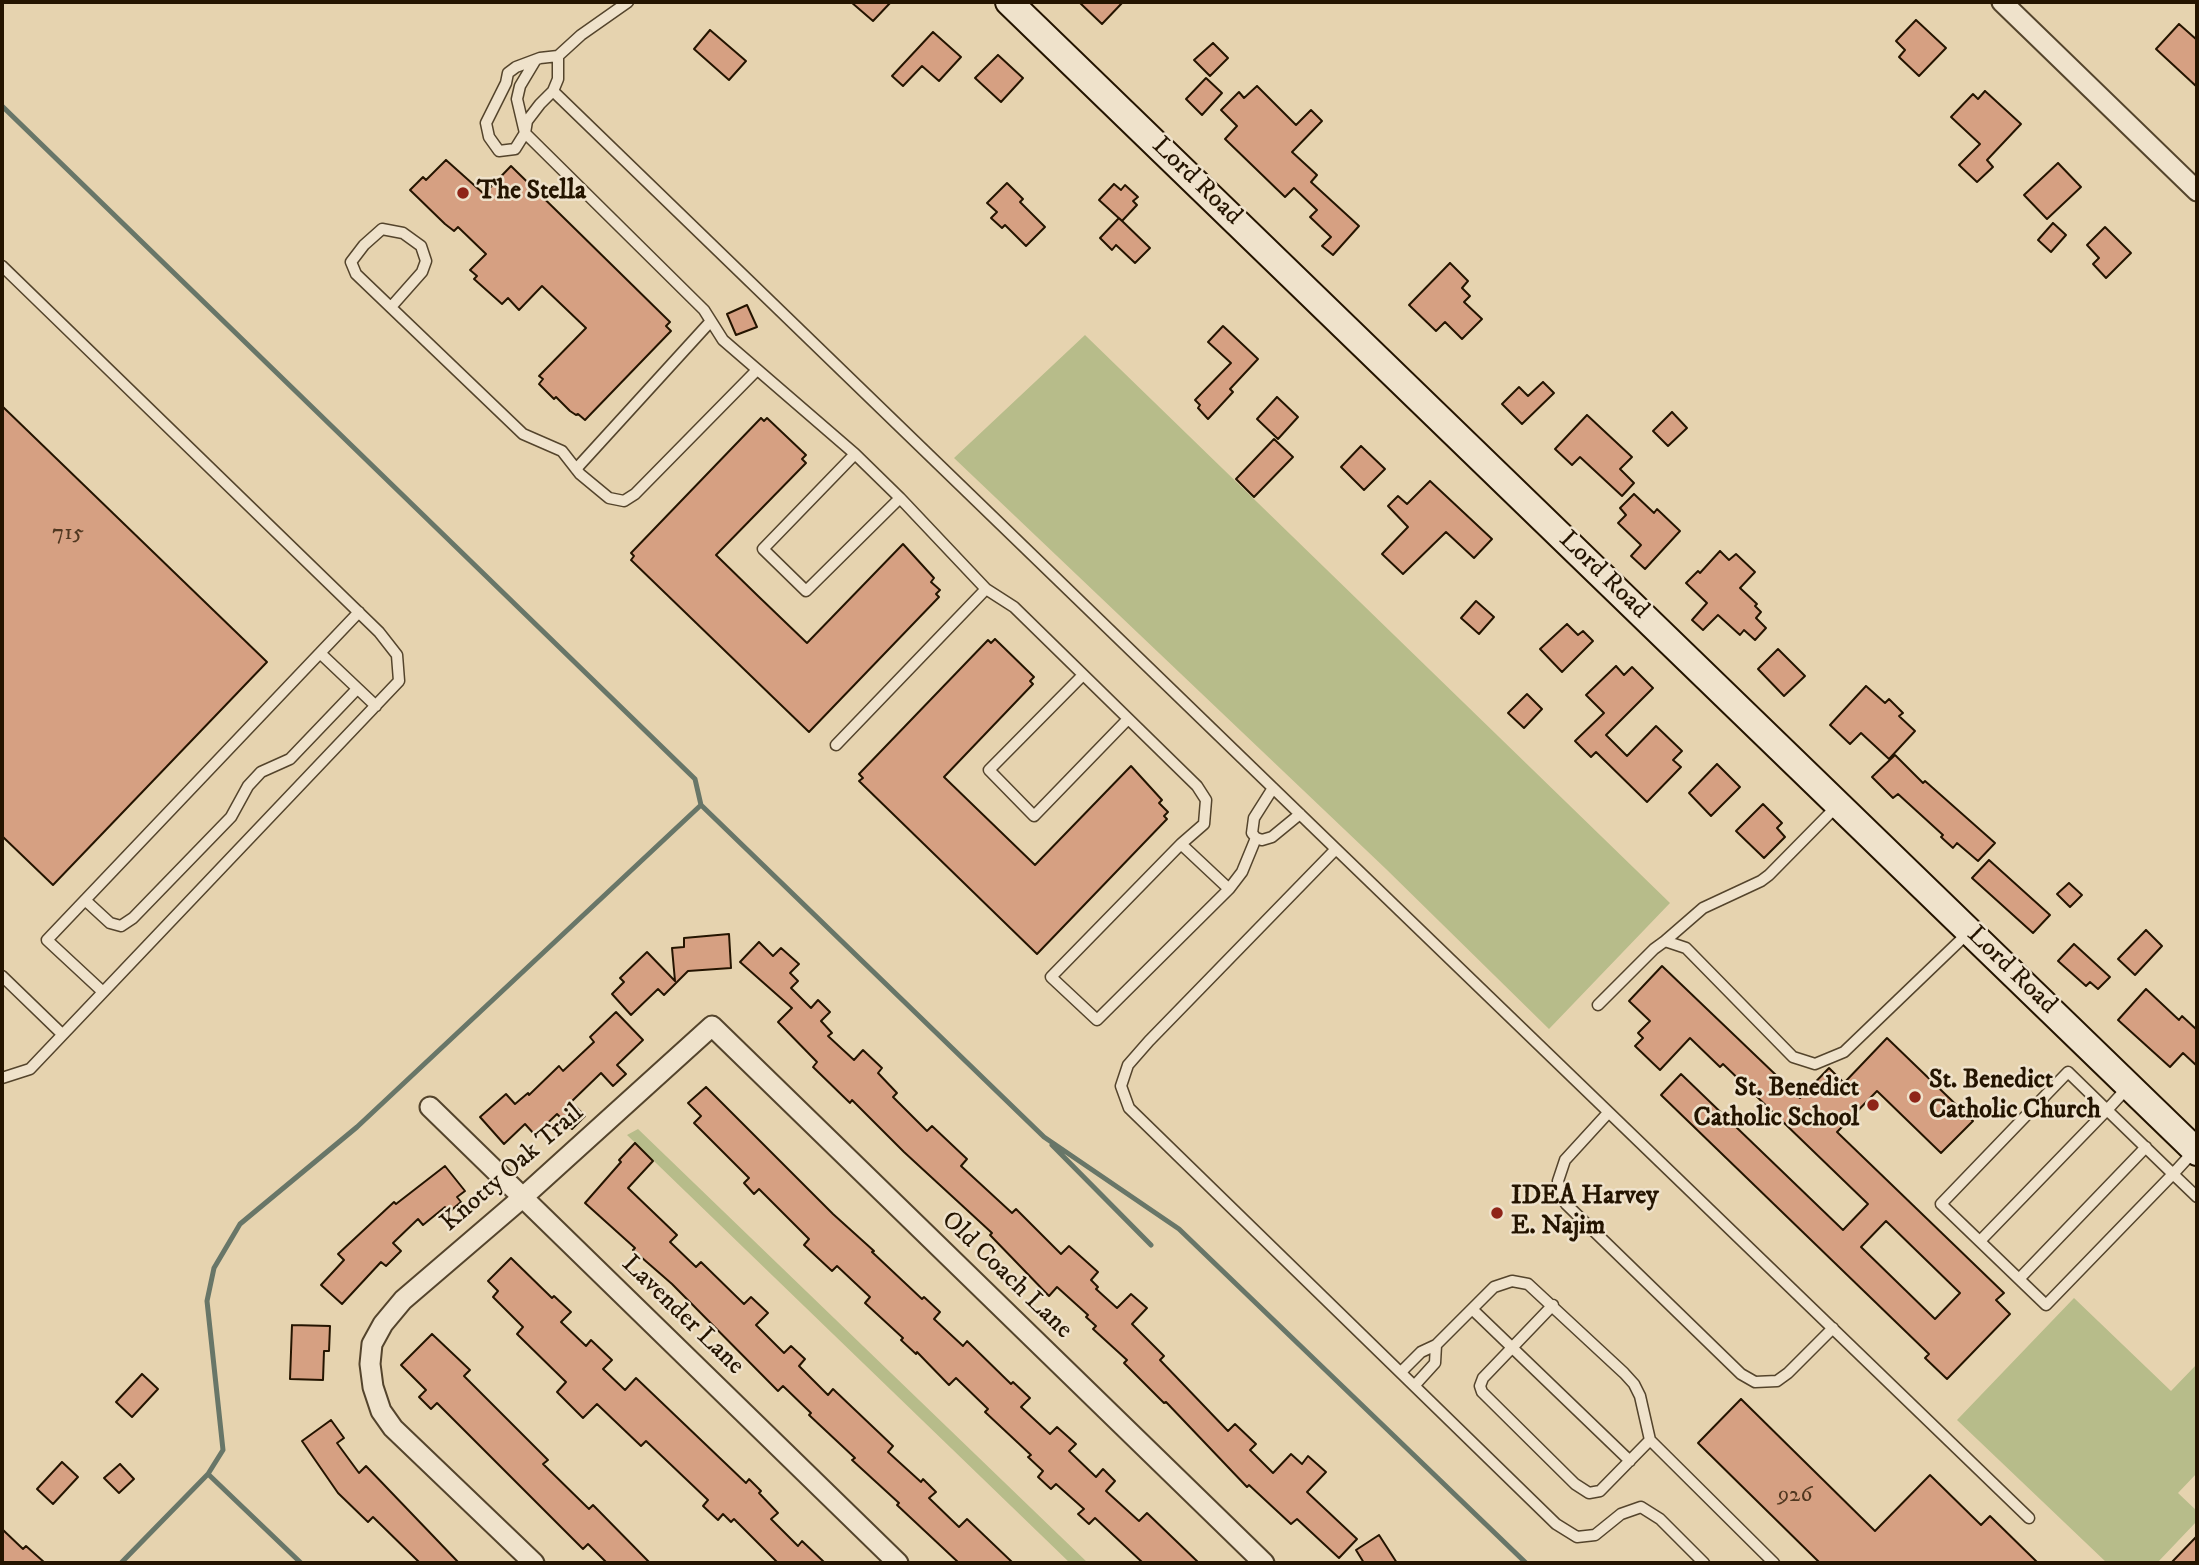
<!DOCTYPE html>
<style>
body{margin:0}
#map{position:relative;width:2199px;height:1565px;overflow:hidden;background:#e6d3af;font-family:"IM FELL DW Pica",serif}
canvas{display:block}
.frame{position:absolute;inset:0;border:4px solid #241400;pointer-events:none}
</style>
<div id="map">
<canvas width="2199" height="1565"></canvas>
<div class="frame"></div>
</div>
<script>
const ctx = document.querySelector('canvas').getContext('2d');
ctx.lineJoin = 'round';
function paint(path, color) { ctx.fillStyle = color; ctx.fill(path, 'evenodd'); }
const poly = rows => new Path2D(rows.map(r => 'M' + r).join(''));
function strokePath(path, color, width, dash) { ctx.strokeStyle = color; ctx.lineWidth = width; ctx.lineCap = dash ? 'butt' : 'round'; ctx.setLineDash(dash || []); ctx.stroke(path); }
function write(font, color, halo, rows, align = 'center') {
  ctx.font = font + ' "IM FELL DW Pica",serif'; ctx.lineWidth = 5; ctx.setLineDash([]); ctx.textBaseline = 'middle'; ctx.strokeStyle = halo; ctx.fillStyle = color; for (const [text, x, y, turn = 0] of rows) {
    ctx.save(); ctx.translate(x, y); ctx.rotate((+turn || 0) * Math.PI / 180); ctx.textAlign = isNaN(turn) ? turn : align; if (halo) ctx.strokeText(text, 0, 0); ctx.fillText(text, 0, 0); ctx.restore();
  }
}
paint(poly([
 [1085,335,1670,903,1549,1029,1386,869,954,458],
 [638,1129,1088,1563,1070,1563,627,1135],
 [2074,1298,2171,1391,2197,1364,2197,1473,2178,1493,2197,1511,2197,1521,2157,1563,2107,1563,1957,1420]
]), '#b7bc8a');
strokePath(poly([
 [2,106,695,779,701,805,357,1127,240,1224,214,1268,207,1301,223,1450,208,1474,121,1563],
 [701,805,1044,1137,1179,1229,1526,1563],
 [1052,1145,1151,1245],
 [208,1474,301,1563]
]), '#687668', 5);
const building = poly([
 [851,2,891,2,873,21,851,2],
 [1079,2,1123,2,1102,24,1079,2],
 [1916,20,1946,48,1919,76,1899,57,1905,50,1896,41,1916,20],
 [2179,24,2197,40,2197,87,2156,49,2179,24],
 [710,30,746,61,729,80,694,49,710,30],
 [933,32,961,57,939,81,922,66,903,86,892,76,933,32],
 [1213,43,1228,58,1210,76,1194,60,1213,43],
 [998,55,1023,78,1001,102,975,78,998,55],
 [1206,78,1222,93,1202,115,1186,99,1206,78],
 [1257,86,1296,125,1311,110,1322,121,1292,152,1317,175,1311,182,1359,226,1333,255,1322,246,1331,237,1310,217,1317,210,1294,188,1285,197,1225,139,1237,126,1221,110,1239,92,1244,98,1257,86],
 [1985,91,2021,124,1987,160,1993,167,1977,182,1959,165,1980,144,1951,117,1973,94,1978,99,1985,91],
 [446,160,484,194,511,166,670,322,666,326,671,331,585,420,578,414,576,415,570,411,556,397,554,399,539,384,543,379,539,376,586,328,542,286,519,310,508,298,502,304,474,279,477,276,470,270,486,254,458,227,454,231,445,224,410,190,423,177,426,180,446,160],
 [2058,163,2081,187,2047,219,2024,195,2058,163],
 [1007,183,1023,199,1020,202,1045,227,1026,246,1005,225,1002,228,991,218,997,212,987,203,1007,183],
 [1114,184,1121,190,1125,185,1138,197,1133,201,1137,205,1122,221,1099,200,1114,184],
 [1119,218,1150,248,1135,263,1116,245,1112,250,1100,238,1119,218],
 [2053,223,2066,235,2051,252,2038,240,2053,223],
 [2105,227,2131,253,2106,278,2093,264,2099,258,2087,245,2105,227],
 [1450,263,1468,281,1462,288,1470,296,1464,302,1482,319,1462,339,1445,322,1436,331,1409,305,1450,263],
 [747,305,757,327,736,335,727,314,747,305],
 [1223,326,1258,359,1230,389,1233,392,1208,419,1198,408,1200,405,1195,400,1231,363,1208,342,1223,326],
 [1543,382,1554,393,1522,424,1502,404,1519,387,1528,396,1543,382],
 [1277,397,1298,417,1278,439,1257,419,1277,397],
 [2,406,267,662,53,885,2,836,2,406],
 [1672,412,1687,428,1668,446,1653,431,1672,412],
 [1587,415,1632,457,1620,469,1634,483,1622,496,1580,457,1572,465,1555,449,1587,415],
 [761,418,764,421,767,418,806,455,802,459,806,463,716,555,757,595,807,643,903,544,934,578,931,582,940,590,936,594,939,597,809,732,631,560,634,556,631,553,761,418],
 [1274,439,1293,457,1254,497,1236,479,1274,439],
 [1361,446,1385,469,1364,490,1341,467,1361,446],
 [1430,481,1492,539,1474,558,1446,532,1403,574,1382,554,1408,527,1388,506,1398,496,1407,504,1430,481],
 [1634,494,1654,513,1657,509,1680,531,1645,569,1631,556,1641,545,1618,523,1626,515,1620,508,1634,494],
 [1720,551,1729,560,1736,554,1755,572,1740,588,1757,604,1755,606,1761,612,1756,618,1766,628,1755,640,1744,630,1740,635,1718,615,1703,630,1692,620,1707,603,1686,583,1698,571,1700,573,1720,551],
 [1476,601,1494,617,1479,634,1461,618,1476,601],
 [1567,624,1578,635,1583,631,1593,641,1562,672,1540,649,1567,624],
 [995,639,1034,677,1030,681,1033,684,944,777,1035,865,1131,766,1162,800,1159,803,1168,812,1164,816,1167,819,1037,954,859,781,863,778,859,774,988,640,991,643,995,639],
 [1778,649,1805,676,1784,696,1758,669,1778,649],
 [1616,666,1624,675,1632,667,1653,688,1606,735,1627,756,1656,726,1682,751,1673,760,1681,767,1647,802,1596,752,1591,757,1575,741,1604,713,1586,695,1616,666],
 [1866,686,1885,703,1889,699,1903,713,1899,716,1915,731,1889,759,1861,733,1850,744,1830,725,1866,686],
 [1527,694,1542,709,1524,728,1508,713,1527,694],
 [1895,755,1923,783,1925,781,1995,843,1978,861,1957,843,1953,848,1941,837,1943,835,1898,794,1893,798,1872,777,1895,755],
 [1717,764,1740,787,1711,816,1689,793,1717,764],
 [1763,804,1782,823,1777,828,1785,837,1764,858,1736,831,1763,804],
 [1989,860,2050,915,2033,933,1972,878,1989,860],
 [2069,883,2082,895,2070,907,2057,894,2069,883],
 [2146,930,2162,946,2135,975,2118,959,2146,930],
 [729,934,731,968,688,971,664,995,658,989,631,1015,612,994,624,982,620,978,647,952,675,981,672,948,684,947,684,938,729,934],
 [759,942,773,956,781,948,799,964,790,973,798,981,791,988,811,1008,818,1000,830,1012,821,1021,832,1033,828,1036,854,1060,863,1050,882,1068,878,1073,897,1093,893,1097,927,1131,932,1126,967,1159,961,1166,1012,1213,1016,1209,1061,1254,1069,1246,1098,1272,1091,1280,1098,1287,1096,1289,1117,1308,1131,1294,1147,1308,1132,1324,1164,1356,1160,1360,1228,1431,1235,1424,1256,1444,1250,1450,1273,1473,1291,1454,1302,1464,1308,1456,1326,1472,1307,1492,1357,1539,1339,1558,1297,1519,1291,1524,1249,1485,1247,1487,1166,1402,1164,1403,1124,1363,1127,1360,1093,1329,1096,1326,1086,1317,1088,1315,1057,1287,1049,1296,990,1235,992,1233,904,1152,852,1100,850,1103,813,1067,817,1062,778,1022,792,1008,740,962,759,942],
 [2074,944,2110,977,2098,989,2090,982,2086,986,2058,961,2074,944],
 [1662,966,1800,1098,1829,1068,1844,1083,1887,1038,1973,1121,1941,1153,1877,1091,1837,1132,2004,1293,1996,1300,2010,1314,1947,1379,1925,1358,1929,1354,1661,1095,1681,1074,1843,1230,1868,1204,1723,1064,1720,1067,1690,1038,1660,1070,1635,1046,1643,1038,1638,1033,1650,1021,1629,1001,1662,966],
 [1886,1221,1960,1293,1935,1319,1861,1247,1886,1221],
 [2146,989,2179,1020,2182,1016,2197,1030,2197,1066,2183,1053,2170,1067,2118,1020,2146,989],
 [616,1012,643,1040,617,1065,626,1074,613,1086,601,1073,571,1102,585,1116,572,1129,557,1114,535,1135,525,1124,504,1144,480,1117,506,1094,515,1104,528,1093,529,1095,559,1066,563,1071,594,1042,590,1037,616,1012],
 [706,1087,833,1214,874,1251,872,1252,922,1299,924,1297,940,1312,934,1319,963,1346,967,1341,1011,1384,1013,1382,1030,1398,1021,1407,1050,1434,1057,1427,1076,1444,1069,1451,1096,1477,1103,1469,1115,1481,1106,1491,1139,1521,1147,1513,1199,1563,1143,1563,1095,1518,1089,1524,1078,1514,1084,1509,1056,1484,1051,1489,1038,1477,1043,1471,1028,1457,1031,1455,985,1412,988,1409,956,1378,949,1385,917,1352,916,1354,901,1340,903,1338,865,1303,870,1297,837,1266,832,1271,804,1245,809,1239,759,1189,754,1194,744,1183,749,1178,694,1123,701,1116,688,1103,706,1087],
 [635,1143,653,1161,628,1188,677,1235,670,1242,696,1267,701,1262,744,1304,751,1297,768,1313,756,1325,784,1353,791,1346,805,1359,799,1366,828,1395,833,1389,893,1446,888,1452,921,1482,923,1479,936,1492,929,1498,959,1527,967,1519,1013,1563,959,1563,897,1505,899,1503,852,1460,855,1458,809,1415,811,1413,783,1386,778,1391,672,1284,633,1250,635,1248,585,1203,621,1162,619,1160,635,1143],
 [445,1166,465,1191,457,1197,461,1202,449,1212,445,1207,423,1225,418,1219,393,1243,401,1251,386,1266,381,1262,342,1304,321,1285,344,1260,338,1254,394,1202,396,1204,445,1166],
 [511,1258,552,1298,554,1296,571,1312,561,1322,586,1346,591,1340,612,1360,603,1369,625,1390,636,1378,746,1483,749,1479,761,1491,759,1493,778,1513,771,1519,798,1546,802,1541,825,1563,778,1563,734,1519,731,1522,723,1514,718,1520,703,1506,708,1500,646,1441,641,1446,597,1404,583,1418,557,1392,566,1382,517,1334,523,1327,493,1297,498,1291,488,1281,511,1258],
 [292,1325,330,1326,329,1351,324,1351,323,1380,290,1379,292,1325],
 [432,1334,470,1370,464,1376,548,1460,543,1464,589,1509,593,1505,650,1563,607,1563,588,1544,583,1549,437,1403,431,1409,419,1397,426,1390,401,1365,432,1334],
 [142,1374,158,1389,132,1417,116,1402,142,1374],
 [1741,1399,1875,1531,1930,1475,1981,1525,1990,1516,2038,1563,1820,1563,1698,1443,1741,1399],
 [331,1420,344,1438,337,1443,359,1473,366,1466,459,1563,420,1563,373,1517,368,1522,338,1493,302,1441,331,1420],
 [62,1462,78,1477,53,1504,37,1489,62,1462],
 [120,1464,134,1479,119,1493,104,1478,120,1464],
 [2,1529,23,1549,26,1546,45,1563,2,1563,2,1529],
 [1379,1535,1397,1563,1364,1563,1356,1550,1379,1535],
 [2197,1536,2197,1563,2171,1563,2197,1536]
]);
paint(building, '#d6a082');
strokePath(building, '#241400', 2);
const lane = poly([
 [558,56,558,79,553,91,540,104,527,121,525,133,515,149,499,151,489,137,486,123,506,83,508,73,516,67,540,58,558,56,581,35,628,2],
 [535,61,520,86,517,99,525,133,704,310,723,340,855,454,900,498,986,589,1014,607,1197,786,1206,800,1204,824,1181,844,1051,977,1097,1020,1229,889,1181,844],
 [553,91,1336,849],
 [2,266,379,632,397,655,399,681,30,1069,2,1078],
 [391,307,422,272,426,261,421,246,403,233,382,229,364,245,351,262,356,274,523,434,562,451,580,474,609,498,624,501,635,494,756,371],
 [855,454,763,549,806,591,900,498],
 [576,469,711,321],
 [320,653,376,706],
 [1083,675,989,770,1034,816,1128,719],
 [836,745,986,589],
 [1273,788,1254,818,1252,833,1256,838,1262,840,1272,837,1300,814],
 [1229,889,1242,872,1256,838],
 [85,900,110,923,121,926,133,918,231,817,248,786,261,772,290,759,357,689],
 [1665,941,1703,908,1761,881,1769,875,1838,805],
 [2,976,62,1034],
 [103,992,47,940,359,612],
 [1598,1005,1654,949,1665,941,1686,948,1793,1057,1815,1064,1844,1052,1969,932],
 [1608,1113,1565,1160,1558,1181,1562,1198,1566,1204,1741,1374,1755,1382,1777,1381,1788,1373,1833,1328],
 [2195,1150,2173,1174,2197,1197],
 [1980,1241,2107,1110,2068,1072,1941,1204,2046,1305,2173,1174,2107,1110,2129,1086],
 [2019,1279,2146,1147],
 [1553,1305,1483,1378,1480,1386,1482,1392,1575,1484,1589,1493,1600,1491,1650,1440],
 [1472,1309,1630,1461],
 [1401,1372,1421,1352,1436,1345,1494,1287,1512,1281,1528,1284,1624,1373,1634,1384,1640,1396,1650,1440,1774,1563],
 [1415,1385,1435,1363,1436,1345],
 [1704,1563,1660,1519,1641,1507,1621,1514,1595,1535,1577,1537,1556,1524,1129,1108,1121,1086,1128,1065,1149,1041,1336,849,2029,1518]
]);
const street = poly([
 [2002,2,2197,191],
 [430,1107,898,1563],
 [534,1563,393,1428,381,1411,373,1387,370,1364,372,1344,383,1324,403,1300,522,1198,712,1026,1264,1563]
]);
const secondary = poly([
 [1009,2,2197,1152]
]);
strokePath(lane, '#54442c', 13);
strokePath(street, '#54442c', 23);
strokePath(secondary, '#241400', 30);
strokePath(lane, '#efe2cb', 10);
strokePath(street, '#efe2cb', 19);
strokePath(secondary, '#efe2cb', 26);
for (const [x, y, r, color] of [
 [463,193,7,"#8f2418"],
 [1915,1097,7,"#8f2418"],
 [1873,1105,7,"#8f2418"],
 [1497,1213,7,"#8f2418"]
]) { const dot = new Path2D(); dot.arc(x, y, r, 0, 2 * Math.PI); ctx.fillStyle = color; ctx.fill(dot); strokePath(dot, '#efe2cb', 2.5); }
write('23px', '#503720', null, [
 ["715",68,534],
 ["926",1795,1496]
]);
write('26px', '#241400', '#efe2cb', [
 ["Lord Road",1196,182,44],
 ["Lord Road",1603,576,44],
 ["Lord Road",2011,971,44],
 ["Knotty Oak Trail",513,1169,-41],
 ["Old Coach Lane",1006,1276,44],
 ["Lavender Lane",682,1316,44]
]);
write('bold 26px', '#241400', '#efe2cb', [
 ["The Stella",477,193],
 ["St. Benedict",1929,1082],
 ["Catholic Church",1929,1112],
 ["St. Benedict",1859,1090,"right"],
 ["Catholic School",1859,1120,"right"],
 ["IDEA Harvey",1511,1198],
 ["E. Najim",1511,1228]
], 'left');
</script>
